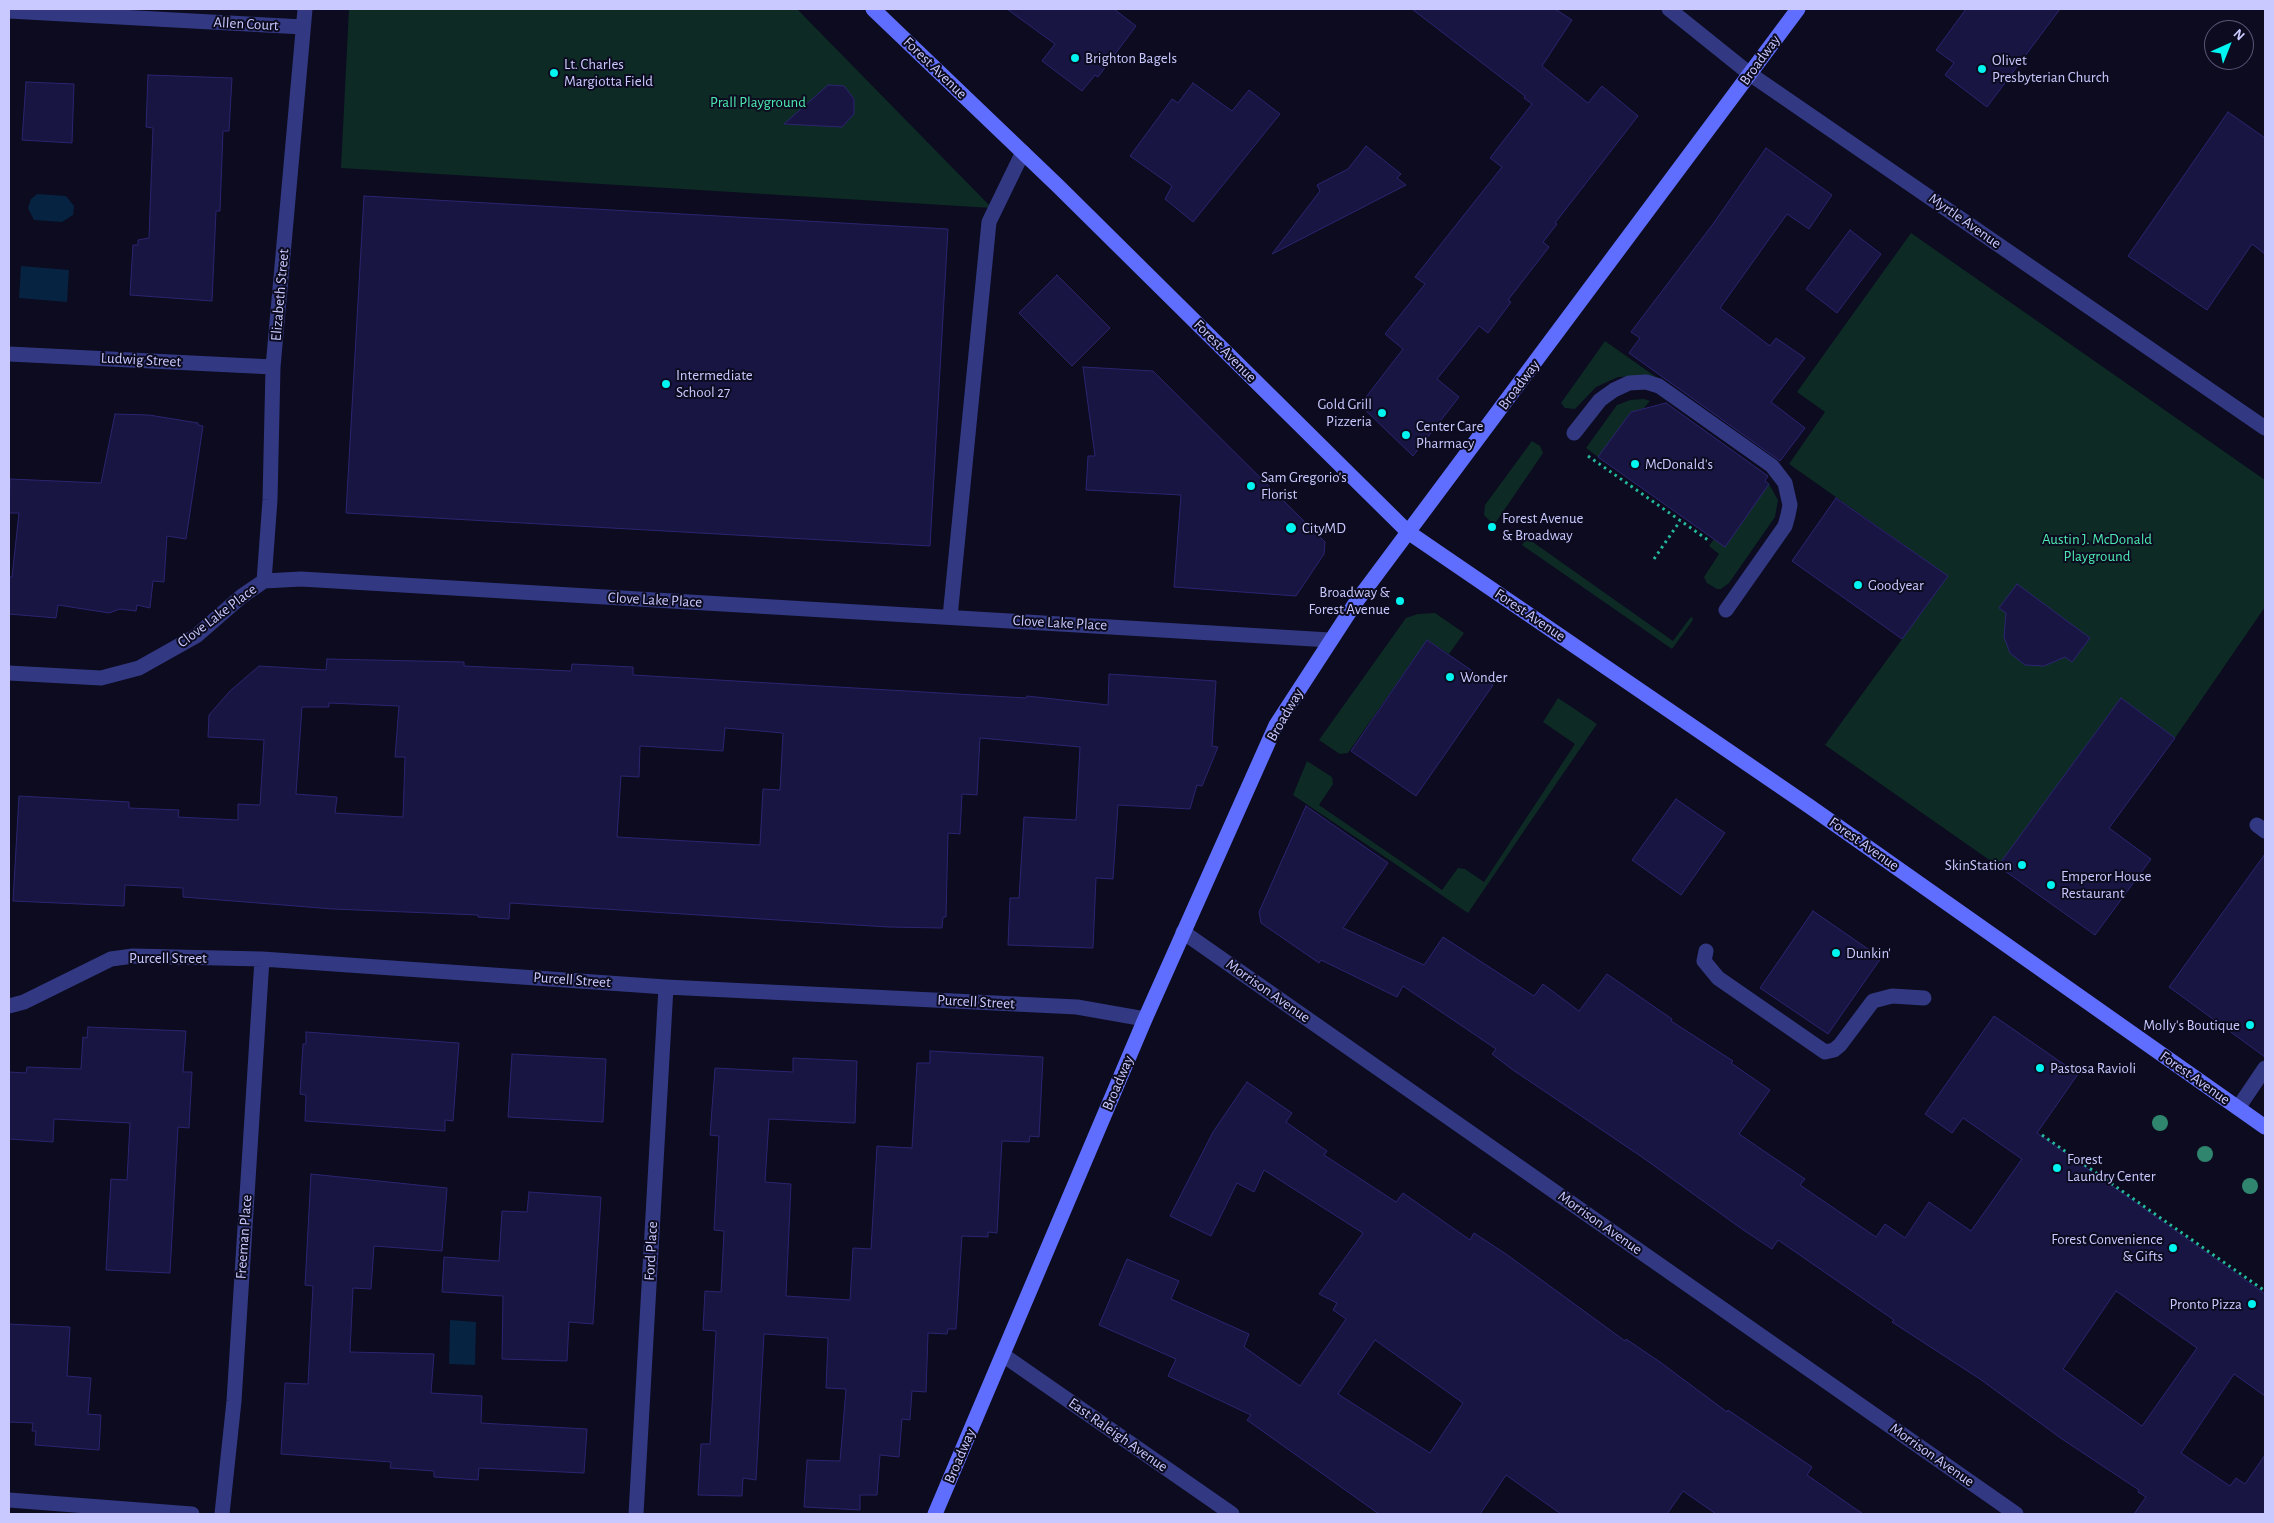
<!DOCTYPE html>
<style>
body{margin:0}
#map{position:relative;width:2274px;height:1523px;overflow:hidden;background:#0c0b1f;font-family:"Alegreya Sans",sans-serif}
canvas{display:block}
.frame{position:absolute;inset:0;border:10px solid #c9c9ff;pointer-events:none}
.north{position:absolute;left:2204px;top:20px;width:50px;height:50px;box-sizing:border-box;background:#0c0b1f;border:1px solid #585779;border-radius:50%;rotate:44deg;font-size:14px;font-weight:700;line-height:20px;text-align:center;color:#c9c9ff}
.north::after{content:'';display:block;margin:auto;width:18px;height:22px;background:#00f4f0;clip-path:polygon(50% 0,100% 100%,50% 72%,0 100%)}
</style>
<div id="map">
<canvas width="2274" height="1523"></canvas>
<div class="frame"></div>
<div class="north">N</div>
</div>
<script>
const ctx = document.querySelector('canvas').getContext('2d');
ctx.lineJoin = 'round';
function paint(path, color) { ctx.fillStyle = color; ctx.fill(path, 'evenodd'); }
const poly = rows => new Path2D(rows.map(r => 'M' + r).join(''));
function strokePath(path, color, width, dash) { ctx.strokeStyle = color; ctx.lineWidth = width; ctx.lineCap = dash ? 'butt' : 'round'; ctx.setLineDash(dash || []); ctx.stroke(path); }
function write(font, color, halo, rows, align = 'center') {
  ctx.font = font + ' "Alegreya Sans",sans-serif'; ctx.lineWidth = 4; ctx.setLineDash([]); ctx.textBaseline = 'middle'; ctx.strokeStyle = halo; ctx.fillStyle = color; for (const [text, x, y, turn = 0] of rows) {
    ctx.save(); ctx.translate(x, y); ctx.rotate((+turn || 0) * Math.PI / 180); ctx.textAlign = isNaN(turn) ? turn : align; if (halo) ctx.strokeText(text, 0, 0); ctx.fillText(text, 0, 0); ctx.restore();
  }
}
paint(poly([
 [349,9,797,9,992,208,341,168],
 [1911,233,2265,480,2265,607,2175,738,2121,698,1998,866,1825,745,1948,576,1789,464,1825,412,1797,392],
 [1605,341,1663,382,1644,376,1618,377,1596,387,1575,409,1565,408,1561,403],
 [1644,399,1650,401,1644,408,1631,412,1602,452,1606,463,1586,448,1617,405,1630,400],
 [1532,441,1540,446,1543,453,1494,525,1484,515,1485,505],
 [1769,484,1778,500,1775,517,1729,583,1721,589,1717,589,1707,583,1704,577,1719,554,1709,546,1714,539],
 [1527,538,1673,641,1690,618,1692,617,1693,620,1672,649,1522,545],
 [1435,613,1464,633,1449,654,1427,640,1348,753,1340,754,1319,740,1406,618,1418,614],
 [1558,698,1597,724,1468,913,1293,795,1307,761,1332,777,1333,784,1319,805,1418,873,1442,890,1458,868,1465,869,1484,882,1575,744,1543,722]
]), '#0d2a25');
paint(poly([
 [37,194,66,196,74,206,73,215,62,222,34,220,28,208,31,199],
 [21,266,69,270,67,302,19,298],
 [450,1320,476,1322,475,1365,449,1364]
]), '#072342');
const building = poly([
 [1007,9,1114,9,1136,26,1098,77,1095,75,1082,91,1042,61,1055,44,1007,9],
 [1412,9,1555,9,1572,20,1542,66,1588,103,1602,86,1638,116,1555,223,1557,224,1543,242,1549,247,1508,300,1511,302,1488,333,1479,326,1437,379,1459,397,1413,456,1360,405,1403,349,1385,334,1425,284,1415,277,1502,167,1490,158,1532,104,1524,98,1525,96,1412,9],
 [1966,9,2060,9,1987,107,1945,75,1954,63,1936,50,1966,9],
 [148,75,232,78,229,131,223,131,220,211,216,211,212,301,130,295,133,245,138,245,138,240,149,238,153,128,146,127,148,75],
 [26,82,74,84,72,143,22,140,26,82],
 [1193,83,1232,111,1249,90,1280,114,1193,222,1165,199,1172,186,1130,156,1172,99,1178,103,1193,83],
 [828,85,844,86,854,99,854,114,842,127,784,124,828,85],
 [2228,112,2265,138,2265,254,2252,244,2207,310,2128,256,2228,112],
 [1366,146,1401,174,1397,178,1406,185,1272,254,1320,191,1317,185,1348,169,1366,146],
 [1766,148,1832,195,1809,229,1787,214,1720,308,1770,346,1776,338,1805,358,1771,402,1805,428,1780,461,1629,353,1640,338,1631,332,1713,224,1766,148],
 [364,196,948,229,930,546,346,513,364,196],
 [1850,230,1881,254,1837,313,1806,289,1850,230],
 [1057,275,1110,328,1072,366,1019,313,1057,275],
 [1083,367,1153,371,1325,542,1324,554,1296,596,1174,587,1181,495,1086,490,1088,456,1095,456,1083,367],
 [1666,403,1768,476,1765,481,1769,484,1725,547,1598,457,1631,412,1666,403],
 [115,414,149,415,198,423,198,425,203,426,186,539,167,536,164,582,153,581,150,608,137,605,136,611,120,609,109,613,58,605,56,618,9,614,9,577,12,577,19,513,9,513,10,479,101,483,115,414],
 [1836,498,1948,576,1902,639,1792,561,1836,498],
 [2017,584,2090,638,2072,662,2065,657,2044,666,2025,665,2010,653,2004,637,2006,613,1999,608,2017,584],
 [1427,640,1493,685,1416,796,1351,751,1427,640],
 [327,659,464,662,464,666,571,671,572,664,633,667,633,675,1026,698,1027,696,1108,705,1109,674,1216,681,1212,746,1218,747,1202,786,1197,785,1190,809,1118,805,1113,879,1096,878,1093,948,1008,945,1010,898,1019,898,1024,817,1076,820,1080,747,980,738,977,795,962,794,960,834,948,833,946,917,943,917,942,928,888,927,510,903,509,919,478,917,478,915,333,909,183,897,183,888,125,885,124,906,13,901,19,796,129,802,129,808,179,810,178,817,238,820,238,804,260,805,264,740,208,737,209,715,230,691,259,666,326,670,327,659],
 [329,703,399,706,395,757,405,757,403,817,335,813,337,797,296,794,302,707,329,707,329,703],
 [725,728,783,733,780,790,763,789,760,845,617,837,621,776,639,777,640,746,723,751,725,728],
 [2121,698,2175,738,2109,828,2151,859,2095,935,1998,866,2121,698],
 [1676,799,1725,833,1681,895,1632,860,1676,799],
 [1306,806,1388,863,1343,928,1424,965,1443,937,1534,996,1543,984,1579,1011,1607,974,1672,1019,1671,1021,1733,1061,1731,1063,1770,1090,1739,1134,1805,1179,1800,1185,1876,1237,1885,1224,1905,1238,1929,1202,1971,1231,2022,1159,1963,1118,1952,1133,1925,1114,1994,1016,2078,1074,2037,1133,2265,1294,2265,1396,2234,1374,2181,1453,2230,1486,2236,1478,2245,1484,2265,1455,2265,1514,2134,1514,2146,1497,2138,1492,2139,1490,2062,1439,1980,1379,1892,1322,1894,1320,1778,1240,1772,1249,1742,1229,1642,1157,1513,1070,1492,1054,1496,1049,1403,986,1397,997,1321,960,1319,963,1261,923,1259,912,1306,806],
 [2116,1291,2197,1348,2142,1426,2063,1369,2116,1291],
 [2265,854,2265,1057,2169,987,2265,854],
 [1813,911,1881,958,1828,1034,1760,988,1813,911],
 [88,1027,186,1031,183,1072,192,1072,189,1128,178,1127,170,1273,106,1270,111,1179,127,1180,130,1123,54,1119,53,1142,9,1139,9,1072,26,1073,27,1067,81,1069,83,1037,87,1038,88,1027],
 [306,1032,459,1043,453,1121,445,1120,445,1131,305,1121,306,1095,300,1094,303,1044,306,1044,306,1032],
 [930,1051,1043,1057,1039,1137,1030,1136,1029,1142,1002,1141,997,1233,988,1232,988,1237,962,1236,956,1329,948,1329,947,1334,928,1333,926,1392,912,1391,910,1420,902,1419,899,1457,880,1455,877,1495,860,1495,860,1510,804,1507,807,1460,840,1461,846,1389,826,1388,828,1338,764,1334,756,1480,743,1478,742,1496,698,1495,701,1444,710,1444,716,1331,703,1330,705,1291,721,1292,724,1231,714,1230,719,1136,710,1135,715,1068,793,1072,793,1058,857,1061,855,1123,769,1119,765,1182,791,1184,786,1296,850,1300,853,1248,871,1249,877,1146,912,1148,917,1063,930,1063,930,1051],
 [512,1054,606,1059,603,1122,508,1117,512,1054],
 [1247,1082,1292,1113,1286,1122,1327,1151,1324,1155,1396,1202,1403,1193,1470,1240,1474,1233,1506,1254,1625,1341,1626,1339,1660,1362,1727,1412,1728,1410,1812,1467,1807,1475,1863,1514,1716,1514,1683,1491,1667,1514,1561,1514,1506,1475,1480,1514,1379,1514,1247,1420,1251,1415,1168,1376,1176,1359,1099,1325,1127,1259,1179,1281,1171,1299,1249,1334,1244,1347,1300,1386,1346,1319,1333,1310,1337,1303,1319,1294,1363,1233,1264,1170,1254,1192,1237,1183,1211,1236,1170,1216,1213,1132,1247,1082],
 [1375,1340,1463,1403,1430,1453,1338,1394,1375,1340],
 [311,1174,447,1188,442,1251,374,1246,371,1289,353,1288,350,1352,434,1354,431,1393,482,1396,481,1423,587,1429,584,1473,479,1468,478,1480,434,1477,434,1471,390,1468,391,1462,281,1454,285,1383,308,1384,313,1286,305,1285,311,1174],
 [529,1192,601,1197,593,1324,569,1322,567,1361,502,1359,503,1296,442,1292,444,1257,499,1261,502,1211,527,1212,529,1192],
 [9,1324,70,1327,67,1376,91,1378,88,1414,101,1415,99,1450,35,1445,36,1431,32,1431,33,1423,9,1422,9,1324]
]);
paint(building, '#191542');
strokePath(building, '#2b2570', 1);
strokePath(poly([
 [1588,456,1708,540],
 [1654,559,1680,521],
 [2042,1135,2265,1291]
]), '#24b89e', 3, [2.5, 4]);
strokePath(poly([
 [1574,433,1600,400,1614,390,1629,383,1646,382,1659,386,1772,466,1785,483,1790,505,1788,515,1785,526,1726,610],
 [950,617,989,222,1023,152],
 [2257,825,2265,831],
 [1706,951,1704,961,1718,978,1825,1052,1834,1050,1840,1045,1873,1001,1892,996,1924,998],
 [2238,1108,2265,1068]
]), '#323882', 15);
strokePath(poly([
 [1669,9,1750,74,2265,428],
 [9,11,303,27],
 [9,354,273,367],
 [264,581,270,500,273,367,305,9],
 [9,673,101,678,139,668,196,636,242,596,264,581,301,579,1330,640],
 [1183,932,2016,1514],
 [9,1006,24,1002,111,959,133,956,262,959,666,987,1077,1007,1145,1019],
 [1003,1355,1232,1514],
 [9,1500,192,1514],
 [222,1514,234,1401,262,959],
 [636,1514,666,987]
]), '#323882', 15);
strokePath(poly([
 [873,9,1058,186,1408,532,1809,806,2265,1127],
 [935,1514,1145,1019,1276,725,1356,602,1798,9]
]), '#606eff', 15);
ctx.fillStyle = '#2f856e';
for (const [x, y] of [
 [2160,1123],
 [2205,1154],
 [2250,1186]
]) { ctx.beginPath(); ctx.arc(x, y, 8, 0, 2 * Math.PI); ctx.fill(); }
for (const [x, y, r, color] of [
 [1075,58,5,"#00f4f0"],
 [1982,69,5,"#00f4f0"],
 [554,73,5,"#00f4f0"],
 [666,384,5,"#00f4f0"],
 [1382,413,5,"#00f4f0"],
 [1406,435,5,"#00f4f0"],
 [1635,464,5,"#00f4f0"],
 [1251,486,5,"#00f4f0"],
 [1492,527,5,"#00f4f0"],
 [1291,528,6,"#00f4f0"],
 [1858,585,5,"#00f4f0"],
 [1400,601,5,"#00f4f0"],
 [1450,677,5,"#00f4f0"],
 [2022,865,5,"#00f4f0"],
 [2051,885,5,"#00f4f0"],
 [1836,953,5,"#00f4f0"],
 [2250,1025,5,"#00f4f0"],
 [2040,1068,5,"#00f4f0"],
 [2057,1168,5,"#00f4f0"],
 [2173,1248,5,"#00f4f0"],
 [2252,1304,5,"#00f4f0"]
]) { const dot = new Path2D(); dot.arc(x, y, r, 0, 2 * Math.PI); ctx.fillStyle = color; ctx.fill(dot); strokePath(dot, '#0c0b1f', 2); }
write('15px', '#c9c9ff', '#0c0b1f', [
 ["Allen Court",246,24,3],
 ["Broadway",1760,60,-54],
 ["Forest Avenue",935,68,44],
 ["Myrtle Avenue",1965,221,35],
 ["Elizabeth Street",280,295,-85],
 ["Forest Avenue",1225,351,45],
 ["Ludwig Street",141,360,3],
 ["Broadway",1519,385,-53],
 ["Clove Lake Place",655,600,3],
 ["Forest Avenue",1530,615,34],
 ["Clove Lake Place",217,616,-37],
 ["Clove Lake Place",1060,623,3],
 ["Broadway",1285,715,-60],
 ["Forest Avenue",1864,844,35],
 ["Purcell Street",168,958],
 ["Purcell Street",572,980,4],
 ["Morrison Avenue",1268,991,35],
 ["Purcell Street",976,1002,3],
 ["Forest Avenue",2195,1078,35],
 ["Broadway",1118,1083,-67],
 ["Morrison Avenue",1600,1223,35],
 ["Freeman Place",244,1237,-86],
 ["Ford Place",651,1251,-87],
 ["East Raleigh Avenue",1118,1435,35],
 ["Morrison Avenue",1932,1455,35],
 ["Broadway",960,1456,-67]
]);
write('15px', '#c9c9ff', '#0c0b1f', [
 ["Brighton Bagels",1085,58],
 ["Olivet",1992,60],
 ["Presbyterian Church",1992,77],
 ["Lt. Charles",564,64],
 ["Margiotta Field",564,81],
 ["Intermediate",676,375],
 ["School 27",676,392],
 ["Gold Grill",1372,404,"right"],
 ["Pizzeria",1372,421,"right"],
 ["Center Care",1416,426],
 ["Pharmacy",1416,443],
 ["McDonald's",1645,464],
 ["Sam Gregorio's",1261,477],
 ["Florist",1261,494],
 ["Forest Avenue",1502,518],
 ["& Broadway",1502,535],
 ["CityMD",1302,528],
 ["Goodyear",1868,585],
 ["Broadway &",1390,592,"right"],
 ["Forest Avenue",1390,609,"right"],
 ["Wonder",1460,677],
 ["SkinStation",2012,865,"right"],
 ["Emperor House",2061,876],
 ["Restaurant",2061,893],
 ["Dunkin'",1846,953],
 ["Molly's Boutique",2240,1025,"right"],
 ["Pastosa Ravioli",2050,1068],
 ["Forest",2067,1159],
 ["Laundry Center",2067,1176],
 ["Forest Convenience",2163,1239,"right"],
 ["& Gifts",2163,1256,"right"],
 ["Pronto Pizza",2242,1304,"right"]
], 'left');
write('15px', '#4ce8af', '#0c0b1f', [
 ["Prall Playground",758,102],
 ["Austin J. McDonald",2097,539],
 ["Playground",2097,556]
]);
</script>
